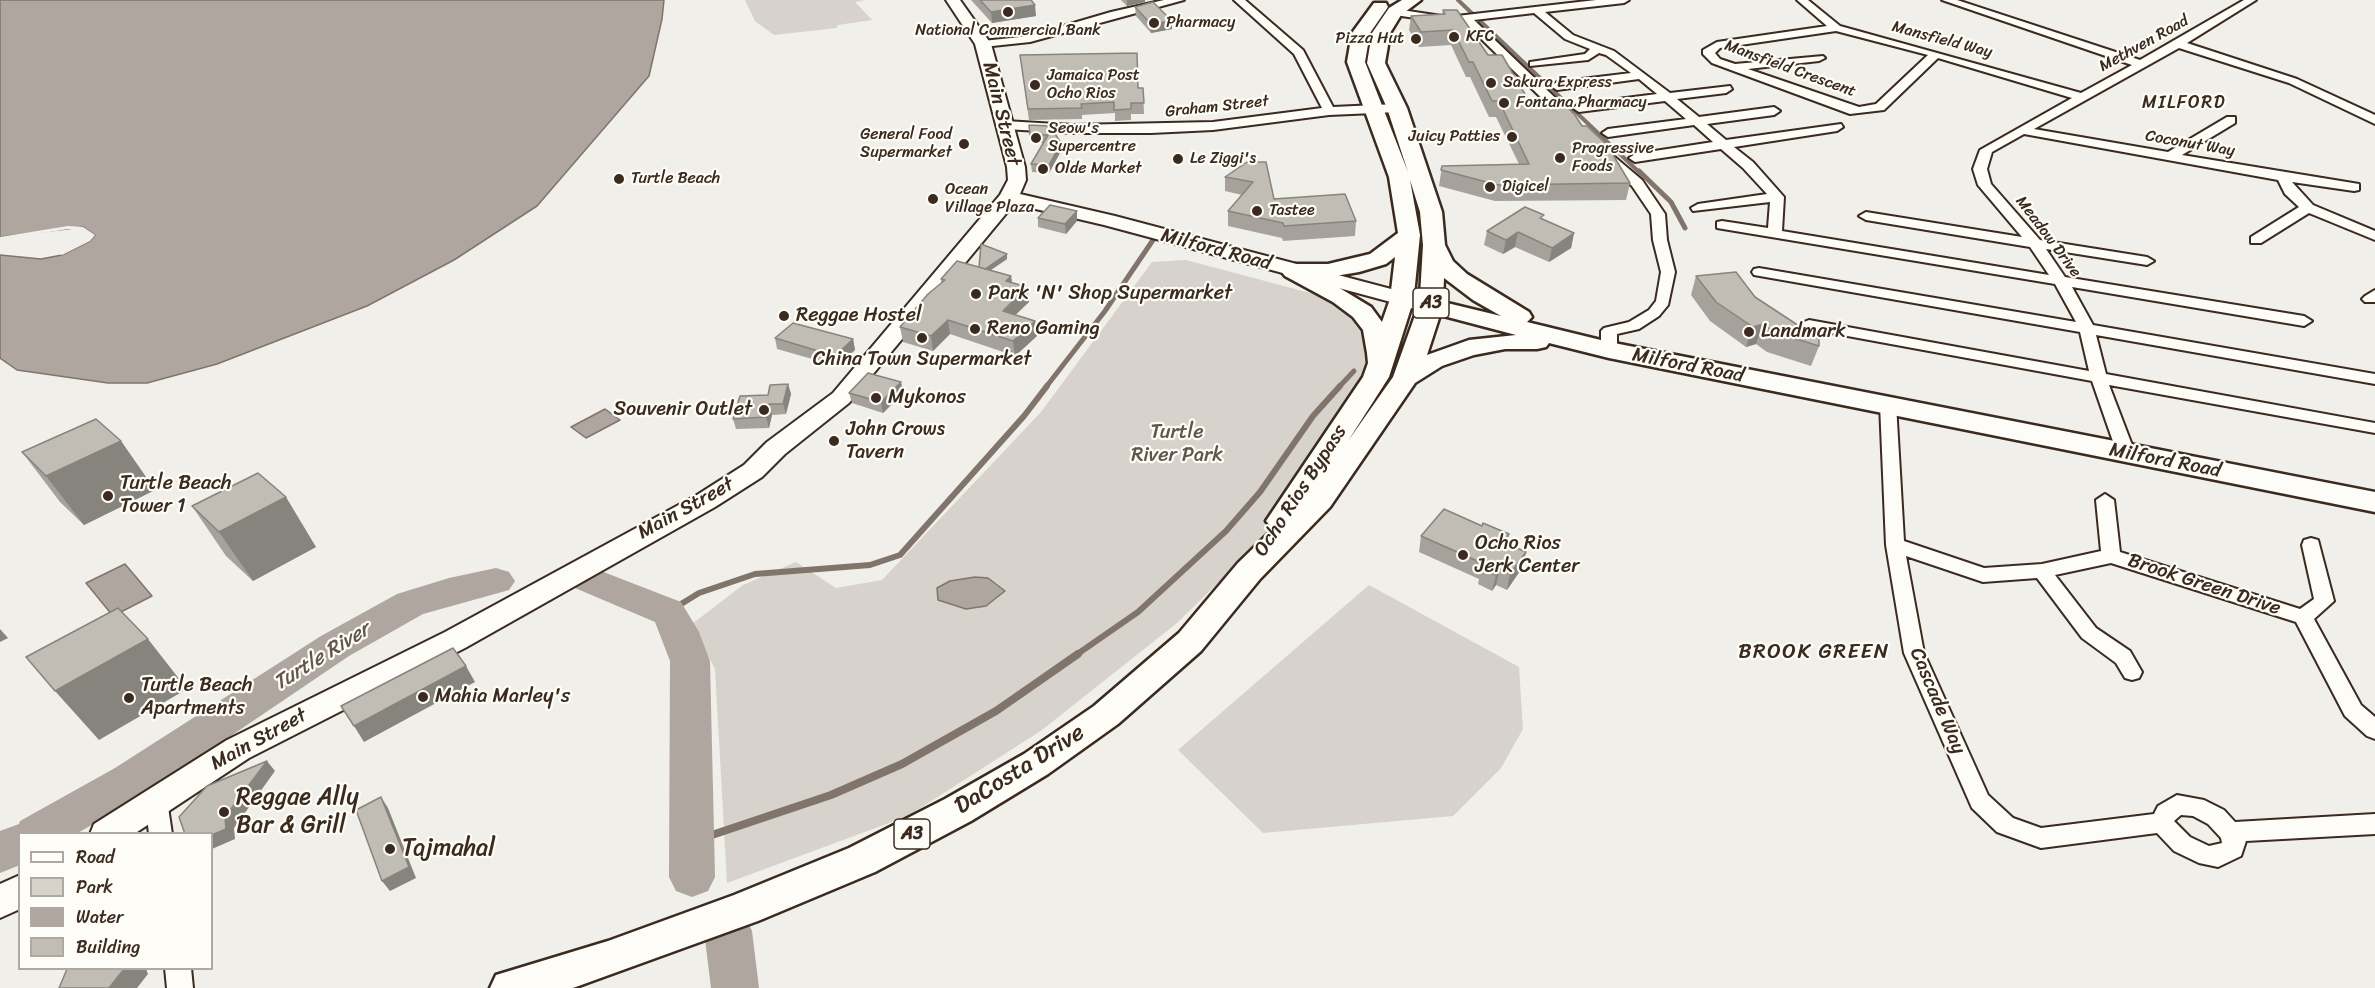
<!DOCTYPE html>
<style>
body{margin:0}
#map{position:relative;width:2375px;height:988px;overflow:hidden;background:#f1efea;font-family:Sriracha,sans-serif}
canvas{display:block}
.legend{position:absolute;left:18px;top:832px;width:195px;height:138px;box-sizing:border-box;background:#fdfcf7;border:2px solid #afa8a0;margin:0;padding:8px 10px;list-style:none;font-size:18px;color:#3b2a1e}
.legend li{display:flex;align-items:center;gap:12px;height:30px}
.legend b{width:30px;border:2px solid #afa8a0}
</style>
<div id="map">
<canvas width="2375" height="988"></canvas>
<ul class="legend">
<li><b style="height:8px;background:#fdfcf7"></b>Road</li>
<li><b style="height:16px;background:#d7d2cc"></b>Park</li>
<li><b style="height:16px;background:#aea69f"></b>Water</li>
<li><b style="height:16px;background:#c1bcb4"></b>Building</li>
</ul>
</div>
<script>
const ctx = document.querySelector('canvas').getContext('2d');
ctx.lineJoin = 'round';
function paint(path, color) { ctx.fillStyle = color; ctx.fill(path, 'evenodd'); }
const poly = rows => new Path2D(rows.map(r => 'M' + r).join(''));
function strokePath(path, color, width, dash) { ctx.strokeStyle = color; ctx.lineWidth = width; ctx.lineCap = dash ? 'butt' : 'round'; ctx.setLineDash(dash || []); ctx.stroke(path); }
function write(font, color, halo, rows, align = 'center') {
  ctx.font = font + ' Sriracha,sans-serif'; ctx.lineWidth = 4.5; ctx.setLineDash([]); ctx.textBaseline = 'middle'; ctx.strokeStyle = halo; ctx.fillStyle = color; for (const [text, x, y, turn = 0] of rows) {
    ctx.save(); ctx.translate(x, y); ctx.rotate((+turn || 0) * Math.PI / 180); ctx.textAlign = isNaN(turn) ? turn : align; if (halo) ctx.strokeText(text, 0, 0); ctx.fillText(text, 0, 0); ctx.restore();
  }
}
paint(poly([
 [745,0,865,0,855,2,872,20,838,25,836,28,774,35,755,21],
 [1186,260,1314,294,1339,307,1368,335,1373,374,1276,526,1177,623,1042,730,908,816,727,883,715,669,692,624,743,585,796,562,836,588,882,580,1041,412,1152,262],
 [1369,585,1519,667,1523,729,1501,768,1453,816,1263,833,1178,750]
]), '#d7d2cc');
const water = poly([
 [0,0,664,0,662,19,649,76,537,206,454,260,367,306,217,364,147,383,108,383,17,370,0,358,0,255,41,259,62,255,90,241,95,235,83,227,0,237,0,0],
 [605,409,620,420,586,438,571,427,605,409],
 [125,564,152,596,113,616,86,583,125,564],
 [975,577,988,578,1005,591,986,606,966,609,938,600,937,588,950,581,975,577]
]);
paint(water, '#aea69f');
strokePath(water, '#80746b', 1.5);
paint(poly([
 [68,226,83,227,95,235,90,241,62,255,58,253,88,239,91,235,83,230,68,229,0,240,0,237]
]), '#f1efea');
strokePath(poly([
 [1458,0,1640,173]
]), '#80746b', 4);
strokePath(poly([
 [1639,171,1671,202,1685,228],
 [1046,387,1105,311,1155,237],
 [1339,387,1354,371]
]), '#80746b', 5);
strokePath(poly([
 [668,612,699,593,755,574,870,565,900,555,1024,416,1047,386],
 [1076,655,1138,612,1226,531,1260,492,1313,416,1340,386]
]), '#80746b', 6);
strokePath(poly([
 [691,842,831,795,902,764,996,711,1078,654]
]), '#80746b', 8);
paint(poly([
 [588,566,681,602,699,632,710,661,715,877,708,891,692,897,676,891,669,877,670,661,655,622,575,588,570,579,575,570,588,566],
 [496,568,509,572,515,581,509,590,423,614,349,656,145,794,76,834,20,834,20,865,0,873,0,831,19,824,20,821,115,768,321,636,397,594,449,578,496,568],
 [728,909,745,916,752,931,759,988,711,988,704,931,711,916,728,909]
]), '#aea69f');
const street = poly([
 [1164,0,1184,0,1030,42,983,47,977,44,983,41,1029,36,1111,12,1164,0],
 [1234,0,1245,0,1303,50,1333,107,1397,104,1403,108,1397,112,1329,115,1213,130,1151,133,1073,133,1005,129,999,125,1005,121,1073,125,1213,122,1322,108,1294,54,1234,0],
 [1596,0,1629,0,1624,3,1545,12,1573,35,1614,51,1670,93,1730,86,1732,89,1726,93,1677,99,1699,117,1774,107,1780,111,1774,115,1707,124,1726,140,1841,124,1843,127,1837,131,1734,147,1753,162,1784,197,1782,231,2049,275,2030,247,1866,220,1859,216,1866,212,2022,237,1978,185,1973,169,1980,150,2072,98,1938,58,1884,110,1850,114,1712,63,1703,54,1703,50,1717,42,1827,26,1797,0,1808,0,1840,26,2081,93,2132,65,1942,0,1957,0,2140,60,2244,0,2256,0,2187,43,2297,79,2375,115,2375,124,2289,83,2179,48,2034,129,2168,152,2227,117,2235,117,2235,123,2182,155,2359,184,2359,190,2354,191,2292,182,2313,205,2375,231,2375,240,2309,213,2261,243,2251,243,2251,237,2299,207,2285,194,2278,180,2024,134,1992,152,1987,169,1991,184,2040,240,2147,257,2154,261,2147,265,2046,249,2065,277,2304,316,2312,321,2304,326,2072,287,2093,325,2375,374,2375,384,2096,335,2106,374,2375,423,2375,433,2109,385,2135,453,2126,459,2117,453,2092,381,1804,328,1801,325,1804,322,1809,320,2089,371,2080,332,1754,275,1752,272,1754,269,1759,268,2076,322,2055,284,1717,228,1717,222,1722,221,1768,228,1770,202,1693,211,1691,208,1698,204,1767,194,1743,168,1721,149,1635,162,1629,158,1635,154,1713,142,1694,125,1608,137,1602,133,1608,129,1686,119,1665,101,1579,112,1573,108,1579,104,1657,94,1639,79,1557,90,1551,86,1557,82,1631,73,1606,55,1599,53,1588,60,1530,66,1530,62,1585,54,1590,49,1565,39,1534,13,1474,20,1572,114,1574,117,1568,121,1564,120,1463,21,1448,23,1395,15,1390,12,1395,9,1448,17,1596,0],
 [1836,31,1928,55,1876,104,1859,107,1748,69,1819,61,1825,58,1823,56,1735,64,1720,59,1715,53,1720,48,1836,31],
 [1603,147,1642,180,1665,214,1667,240,1675,272,1668,305,1659,316,1639,329,1617,334,1617,350,1609,355,1601,350,1601,331,1604,328,1629,322,1649,310,1656,301,1661,272,1653,240,1651,214,1632,186,1598,154,1598,148,1603,147],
 [2375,290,2375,302,2365,302,2362,299,2365,296,2375,290],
 [1888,399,1896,404,1904,541,1984,568,2042,564,2101,551,2096,500,2105,494,2114,500,2120,552,2300,609,2314,599,2302,545,2304,540,2311,538,2318,540,2334,601,2314,619,2361,705,2375,717,2375,739,2367,736,2345,716,2296,622,2111,563,2055,575,2096,628,2130,651,2142,672,2139,678,2132,680,2125,678,2116,663,2082,638,2037,578,1983,582,1906,556,1924,653,1988,795,2013,818,2041,828,2154,814,2158,806,2177,795,2204,800,2224,810,2235,822,2375,814,2375,834,2246,841,2241,856,2218,867,2199,863,2174,851,2157,833,2041,848,1997,832,1972,808,1904,653,1886,545,1880,404,1888,399],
 [2181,815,2193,816,2208,824,2221,838,2222,843,2209,846,2190,837,2174,821,2181,815],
 [156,790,164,793,167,800,172,834,149,834,145,800,148,793,156,790],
 [165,968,191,968,193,988,167,988,165,968]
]);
const secondary = poly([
 [946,0,960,0,991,44,1025,167,1026,180,1020,194,1115,216,1410,294,1413,299,1410,304,1402,305,1104,225,1014,204,849,403,785,454,762,477,715,507,465,648,249,758,134,834,90,834,94,824,227,740,445,632,697,495,744,465,767,442,833,393,1000,195,1008,180,1007,167,975,44,946,0],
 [20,875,20,909,0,918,0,884,20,875]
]);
const primary = poly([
 [1402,0,1421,0,1401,15,1390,33,1385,63,1407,108,1442,212,1445,245,1453,261,1467,274,1529,312,1532,317,1527,322,1609,342,2375,492,2375,512,1609,358,1549,343,1546,347,1537,349,1505,349,1474,355,1442,366,1415,383,1330,507,1260,579,1201,651,1118,724,1048,774,971,821,875,872,758,921,573,988,490,988,496,975,608,941,734,895,849,848,945,799,1024,754,1094,706,1179,633,1238,563,1273,529,1266,521,1363,377,1368,363,1367,353,1363,330,1353,317,1333,302,1285,276,1281,271,1285,266,1293,264,1328,264,1370,254,1398,233,1389,177,1347,62,1352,33,1374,3,1386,3,1388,7,1370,33,1365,62,1408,172,1387,108,1367,63,1372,33,1389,8,1402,0],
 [1410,180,1420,212,1423,245,1420,296,1414,295,1420,235,1410,180],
 [1395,257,1390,299,1382,322,1371,307,1323,278,1359,272,1386,264,1395,257],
 [1444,278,1473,300,1501,316,1443,302,1444,278],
 [1411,308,1417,310,1393,377,1348,441,1389,377,1411,308],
 [1440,315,1516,335,1469,340,1427,355,1440,315]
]);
strokePath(street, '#3b2a1e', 4);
strokePath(secondary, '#3b2a1e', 4);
strokePath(primary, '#3b2a1e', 5);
paint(street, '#fdfcf7');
paint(secondary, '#fdfcf7');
paint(primary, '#fdfcf7');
paint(poly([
 [971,0,1031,0,1036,16,992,23],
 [1121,0,1145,0,1145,2,1127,6],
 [1135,7,1172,29,1151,33,1136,16],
 [1443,10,1488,55,1529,101,1582,126,1630,183,1626,200,1495,201,1439,186,1442,166,1519,164,1496,117,1489,117,1470,77,1466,77,1451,45,1419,47,1409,30,1411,16,1442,14],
 [1020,55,1138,88,1143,88,1144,114,1131,114,1131,120,1115,121,1115,113,1082,115,1082,119,1029,120],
 [1029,125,1050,126,1061,151,1049,173,1032,172,1031,164,1043,143,1031,143],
 [1247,162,1274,199,1356,221,1355,236,1283,241,1282,238,1228,226,1228,211,1242,195,1225,191,1225,177],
 [1038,218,1077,221,1066,234,1038,227],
 [1543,219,1574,233,1571,248,1549,262,1515,247,1503,254,1484,245,1487,231],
 [1007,254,1007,259,991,270,1011,276,1012,283,1027,287,1029,302,1015,315,1035,321,1037,336,1015,356,950,334,933,351,903,342,900,327,941,283,941,279,979,267],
 [1696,276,1755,297,1819,346,1811,366,1767,352,1756,344,1746,347,1710,321,1691,295],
 [775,338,853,339,855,350,837,366,777,349],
 [901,382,903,393,883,413,852,403,849,393],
 [788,384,791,394,786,414,772,415,769,428,736,429,733,419,768,395],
 [121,441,155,490,84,525,60,502,22,452],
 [192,506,316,547,253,581,226,556],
 [1482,526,1509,534,1506,543,1526,552,1522,568,1507,590,1496,585,1492,591,1478,584,1479,579,1419,552,1421,536]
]), '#a6a29b');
paint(poly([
 [1127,0,1145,0,1145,2,1127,6],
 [1035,5,1036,16,992,23,991,12],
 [1172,21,1172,29,1151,33,1151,24],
 [1061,143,1061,151,1049,173,1049,165],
 [1077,211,1077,221,1066,234,1065,224],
 [1518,232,1515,247,1503,254,1506,240],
 [1574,233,1571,248,1549,262,1552,248],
 [1007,254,1007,259,979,278,979,273],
 [1011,276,1013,290,1006,281],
 [1027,287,1029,302,1005,325,1003,311],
 [948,320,950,334,933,351,931,336],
 [1035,321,1037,336,1015,356,1013,341],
 [1763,324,1756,344,1746,347,1753,327],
 [853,339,855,350,837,366,835,356],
 [901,382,903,393,883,413,881,402],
 [788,384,791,394,786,414,783,404],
 [769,404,772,415,769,428,766,417],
 [121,441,155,490,84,525,46,476],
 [286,497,316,547,253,581,219,532],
 [1509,534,1505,550,1503,542],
 [1526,552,1522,568,1507,590,1510,574],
 [1500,569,1496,585,1492,591,1496,575],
 [0,629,8,638,0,642],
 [148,639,187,689,99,740,55,691],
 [466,666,475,682,364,742,354,726],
 [267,761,275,771,234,828,235,839,212,849,212,835],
 [381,797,388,808,416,878,390,891,382,881],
 [124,969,146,969,148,974,137,988,109,988]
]), '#87847e');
const building = poly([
 [980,0,1031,0,1035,5,991,12,980,0],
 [1153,2,1172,21,1151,24,1135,7,1153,2],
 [1443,10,1457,10,1488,55,1502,55,1529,101,1560,100,1575,115,1582,126,1587,126,1607,145,1630,183,1498,185,1441,170,1442,166,1529,164,1499,101,1492,101,1473,62,1469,62,1453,30,1421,32,1411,16,1445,14,1443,10],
 [1137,53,1138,88,1143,88,1144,103,1131,103,1131,109,1114,110,1114,102,1081,104,1082,108,1028,109,1020,55,1137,53],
 [1029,125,1050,126,1061,143,1049,165,1031,164,1048,135,1030,135,1029,125],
 [1247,162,1266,162,1274,199,1345,194,1356,221,1284,226,1283,223,1228,211,1253,182,1225,177,1247,162],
 [1050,205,1077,211,1065,224,1038,218,1050,205],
 [1525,207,1544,215,1540,218,1574,233,1552,248,1518,232,1506,240,1487,231,1525,207],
 [981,244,1007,254,985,269,979,267,981,244],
 [957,261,1011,276,1006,281,1027,287,1003,311,1035,321,1013,341,948,320,931,336,900,327,928,294,945,280,941,279,957,261],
 [1736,272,1755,297,1819,339,1819,346,1774,332,1763,324,1753,327,1716,302,1696,276,1736,272],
 [793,323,853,339,835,356,775,338,793,323],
 [868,373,901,382,881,402,849,393,868,373],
 [788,384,783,404,769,404,766,417,733,419,740,396,768,395,770,385,788,384],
 [96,419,121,441,46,476,22,452,96,419],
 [258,473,286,497,219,532,192,506,258,473],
 [1444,509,1482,526,1483,523,1509,534,1503,542,1526,552,1510,574,1500,569,1496,575,1481,568,1484,564,1421,536,1444,509],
 [118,608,148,639,55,691,26,657,118,608],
 [453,648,466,666,354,726,341,706,453,648],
 [267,761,225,817,226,829,212,835,212,834,185,834,179,817,207,786,267,761],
 [381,797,409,867,382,881,356,810,381,797],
 [67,969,124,969,109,988,59,988,67,969]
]);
paint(building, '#c1bcb4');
strokePath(building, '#87847e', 1.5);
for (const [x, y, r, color] of [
 [1008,12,6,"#3b2a1e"],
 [1154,23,6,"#3b2a1e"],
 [1454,37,6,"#3b2a1e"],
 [1416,39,6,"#3b2a1e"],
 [1491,83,6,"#3b2a1e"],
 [1035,85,6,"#3b2a1e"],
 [1504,103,6,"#3b2a1e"],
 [1512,137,6,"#3b2a1e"],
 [1036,138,6,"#3b2a1e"],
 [964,144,6,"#3b2a1e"],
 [1560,158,6,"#3b2a1e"],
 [1178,159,6,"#3b2a1e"],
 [1043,169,6,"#3b2a1e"],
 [619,179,6,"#3b2a1e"],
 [1490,187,6,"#3b2a1e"],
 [933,199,6,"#3b2a1e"],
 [1257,211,6,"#3b2a1e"],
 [976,294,6,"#3b2a1e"],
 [784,316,6,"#3b2a1e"],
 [975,329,6,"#3b2a1e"],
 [1749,332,6,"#3b2a1e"],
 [922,338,6,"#3b2a1e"],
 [876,398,6,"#3b2a1e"],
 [764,410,6,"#3b2a1e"],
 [834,441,6,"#3b2a1e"],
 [108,496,6,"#3b2a1e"],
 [1463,555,6,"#3b2a1e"],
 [423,697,6,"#3b2a1e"],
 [129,698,6,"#3b2a1e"],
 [224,812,6,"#3b2a1e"],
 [390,849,6,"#3b2a1e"]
]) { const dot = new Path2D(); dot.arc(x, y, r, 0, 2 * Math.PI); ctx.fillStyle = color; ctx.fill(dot); strokePath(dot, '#fdfcf7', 2); }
write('16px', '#3b2a1e', '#fdfcf7', [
 ["Pharmacy",1166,23],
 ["National Commercial Bank",1008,31,"center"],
 ["KFC",1466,37],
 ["Pizza Hut",1404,39,"right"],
 ["Jamaica Post",1047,76],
 ["Ocho Rios",1047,94],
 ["Sakura Express",1503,83],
 ["Fontana Pharmacy",1516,103],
 ["Seow's",1048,129],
 ["Supercentre",1048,147],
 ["General Food",952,135,"right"],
 ["Supermarket",952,153,"right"],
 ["Juicy Patties",1500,137,"right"],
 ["Progressive",1572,149],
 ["Foods",1572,167],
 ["Le Ziggi's",1190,159],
 ["Olde Market",1055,169],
 ["Turtle Beach",631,179],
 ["Digicel",1502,187],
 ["Ocean",945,190],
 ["Village Plaza",945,208],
 ["Tastee",1269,211]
], 'left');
write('16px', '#3b2a1e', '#fdfcf7', [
 ["Mansfield Way",1942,40,15],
 ["Methven Road",2144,44,-29],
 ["Mansfield Crescent",1790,69,20],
 ["Graham Street",1217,107,-6],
 ["Coconut Way",2190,144,10],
 ["Meadow Drive",2048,237,53]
]);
ctx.letterSpacing = '1.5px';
write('18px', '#3b2a1e', '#fdfcf7', [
 ["MILFORD",2184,103]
]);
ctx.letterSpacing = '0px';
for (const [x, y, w] of [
 [1431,303,36],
 [912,834,36]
]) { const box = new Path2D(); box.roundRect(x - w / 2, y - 15, w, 30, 4.5); ctx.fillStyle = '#fdfcf7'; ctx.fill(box); strokePath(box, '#3b2a1e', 1.5); }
write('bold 18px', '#3b2a1e', null, [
 ["A3",1431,303],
 ["A3",912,834]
]);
write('20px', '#3b2a1e', '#fdfcf7', [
 ["Main Street",1001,114,76],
 ["Milford Road",1216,250,15],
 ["Milford Road",1688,366,11],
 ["Milford Road",2165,461,11],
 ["Ocho Rios Bypass",1301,491,-57],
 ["Main Street",686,509,-29],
 ["Brook Green Drive",2204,585,18],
 ["Cascade Way",1937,701,67],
 ["Main Street",259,740,-29]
]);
write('20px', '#3b2a1e', '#fdfcf7', [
 ["Park 'N' Shop Supermarket",988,294],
 ["Reggae Hostel",796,316],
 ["Reno Gaming",987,329],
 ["Landmark",1761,332],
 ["China Town Supermarket",922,360,"center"],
 ["Mykonos",888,398],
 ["Souvenir Outlet",752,410,"right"],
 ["John Crows",846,430],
 ["Tavern",846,453],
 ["Turtle Beach",120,484],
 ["Tower 1",120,507],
 ["Ocho Rios",1475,544],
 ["Jerk Center",1475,567],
 ["Turtle Beach",141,686],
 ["Apartments",141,709],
 ["Mahia Marley's",435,697]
], 'left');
write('20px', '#62544a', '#fdfcf7', [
 ["Turtle",1177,433],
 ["River Park",1177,456]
]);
ctx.letterSpacing = '1.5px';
write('21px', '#3b2a1e', '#fdfcf7', [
 ["BROOK GREEN",1814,653]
]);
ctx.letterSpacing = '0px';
write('italic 21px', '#63554b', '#fdfcf7', [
 ["Turtle River",322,657,-32]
]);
write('24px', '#3b2a1e', '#fdfcf7', [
 ["DaCosta Drive",1020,770,-32]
]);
write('24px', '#3b2a1e', '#fdfcf7', [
 ["Reggae Ally",236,798],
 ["Bar & Grill",236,826],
 ["Tajmahal",402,849]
], 'left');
</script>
